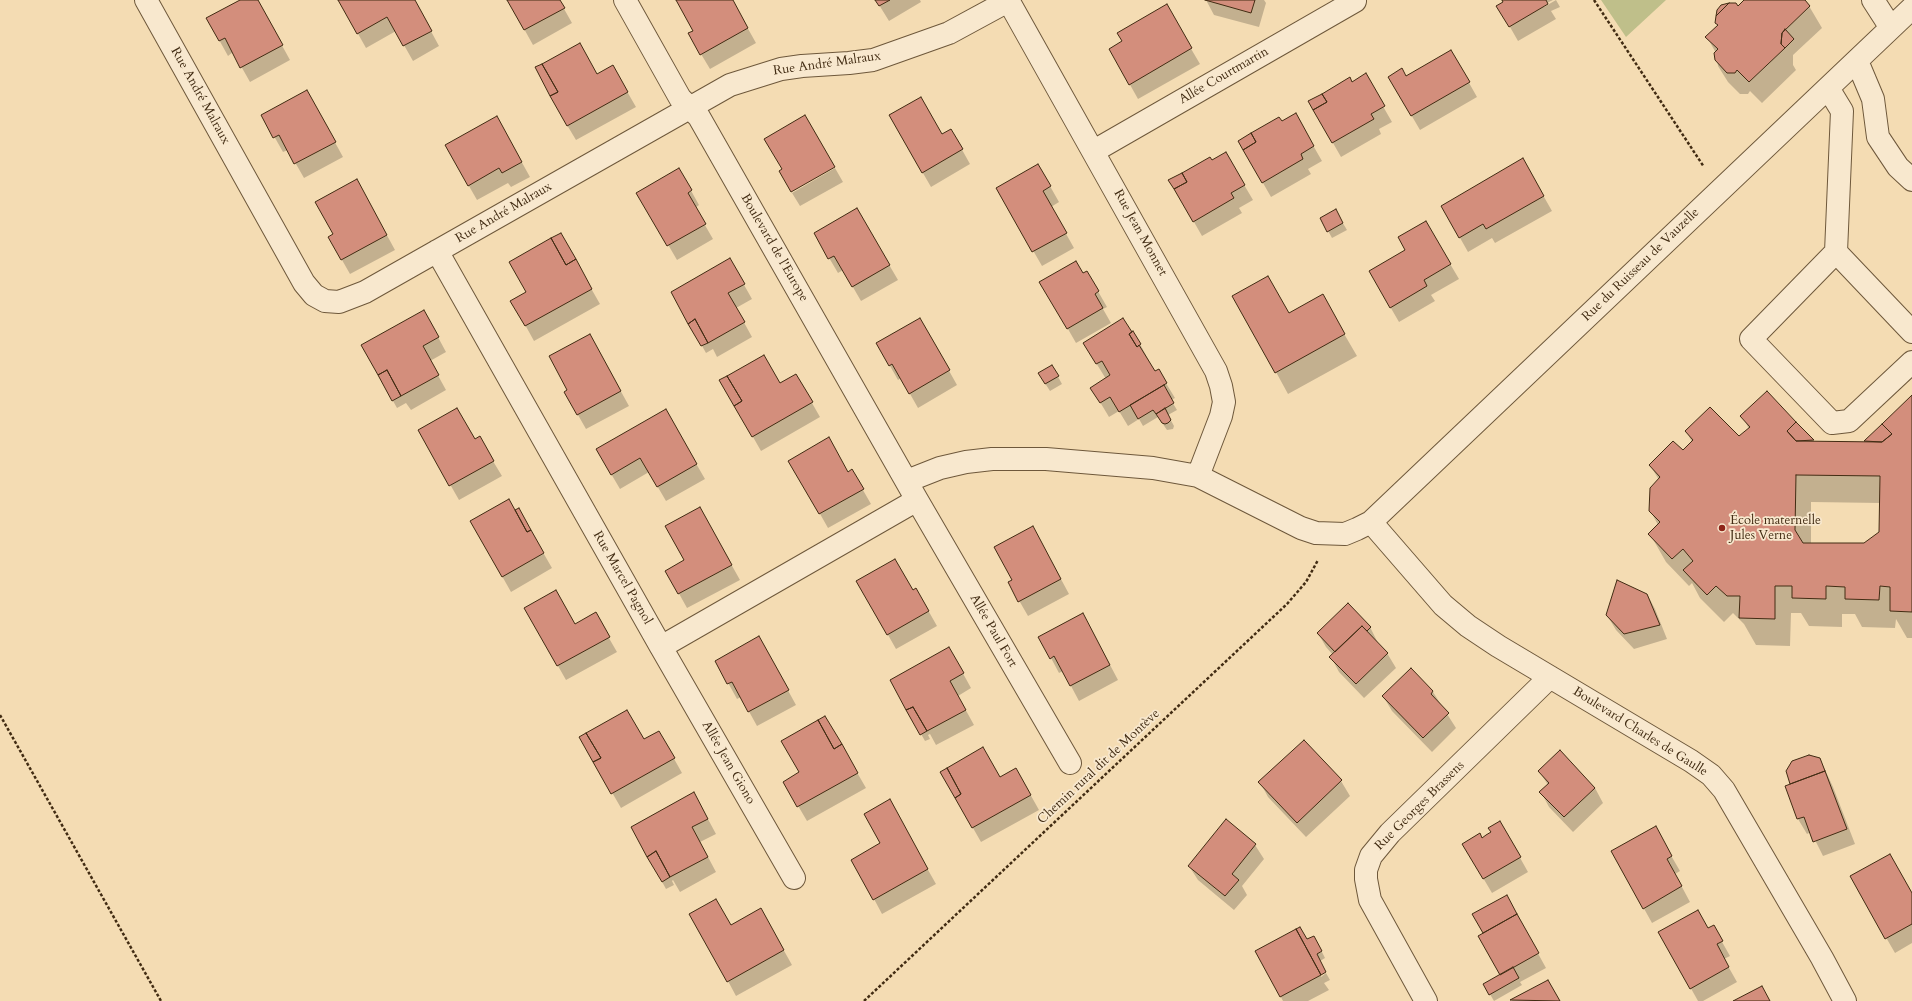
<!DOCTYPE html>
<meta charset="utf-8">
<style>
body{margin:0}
canvas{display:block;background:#f4dcb3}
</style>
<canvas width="1912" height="1001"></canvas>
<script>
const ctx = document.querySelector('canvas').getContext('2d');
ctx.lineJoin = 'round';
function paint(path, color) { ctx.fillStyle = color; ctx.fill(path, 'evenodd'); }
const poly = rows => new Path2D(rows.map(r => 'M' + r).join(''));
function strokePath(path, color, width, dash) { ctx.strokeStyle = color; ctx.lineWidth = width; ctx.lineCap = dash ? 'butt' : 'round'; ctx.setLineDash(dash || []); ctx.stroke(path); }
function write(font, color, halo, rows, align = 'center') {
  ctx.font = font + ' Cardo,serif'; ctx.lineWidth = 3.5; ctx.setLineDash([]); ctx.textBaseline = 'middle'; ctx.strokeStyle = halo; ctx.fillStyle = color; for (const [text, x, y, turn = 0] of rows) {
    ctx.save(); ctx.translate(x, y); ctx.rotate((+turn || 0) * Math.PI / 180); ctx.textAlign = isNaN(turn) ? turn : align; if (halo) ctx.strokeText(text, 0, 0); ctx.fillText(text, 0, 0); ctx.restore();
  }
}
paint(poly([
 [1601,0,1666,0,1626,37]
]), '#bfbf8a');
paint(poly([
 [242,0,257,0,290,60,250,82,233,52,228,56,207,18],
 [339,0,414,0,439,46,413,61,396,31,366,48],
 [508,0,559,0,572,23,533,45],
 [677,0,732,0,756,43,710,69,701,54,694,31],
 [876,0,920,0,921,2,889,21],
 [1206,0,1264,0,1266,3,1259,27,1214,15],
 [1503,0,1553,0,1543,5,1544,7,1556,0,1560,7,1551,11,1556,19,1518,41,1498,6,1504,2],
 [1746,0,1803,0,1809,6,1822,28,1793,55,1793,65,1796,70,1762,103,1750,91,1748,94,1740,94,1728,82,1718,66,1716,53,1707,37,1718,26,1716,22],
 [1166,6,1200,64,1138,99,1110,49,1124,42],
 [1451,51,1477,97,1420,130,1389,77,1406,77],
 [597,75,621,81,636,107,576,140,567,125],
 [1365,75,1392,122,1379,129,1381,134,1341,157,1317,115,1352,83],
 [315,106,343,157,304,178,288,150,283,152,262,115],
 [1295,114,1322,161,1308,169,1311,174,1271,197,1239,141,1281,123],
 [890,116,941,136,951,130,970,164,931,187],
 [505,132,530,177,511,187,508,183,477,200,446,146],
 [1226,154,1253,200,1239,208,1242,213,1202,236,1178,194,1212,162],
 [1523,160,1552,211,1495,243,1492,238,1468,252,1442,206],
 [1038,165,1059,202,1051,207,1074,248,1042,266,997,188],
 [835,168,843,182,800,206,792,193],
 [679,169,699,205,695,208,713,239,677,260,638,193],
 [365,195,395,250,350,274,342,260,334,235],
 [857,210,898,280,861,301,843,270,838,273,815,234],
 [1335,210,1347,230,1332,238,1321,218],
 [1426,223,1459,279,1431,295,1435,301,1399,322,1370,272,1407,250],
 [560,234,600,304,534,341,512,301,528,292],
 [730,260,752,299,736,308,752,337,717,357,713,349,706,353,672,292],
 [1087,272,1107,307,1103,309,1111,323,1076,343,1041,282],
 [1322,296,1357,356,1288,394,1276,372,1289,315],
 [920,319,957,385,918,408,901,378,898,380,877,343],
 [432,326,446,352,430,361,446,390,411,410,406,403,397,408,362,346],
 [1140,344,1155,372,1158,370,1175,398,1171,400,1177,410,1168,415,1174,426,1173,429,1167,430,1158,417,1143,426,1139,419,1128,426,1119,411,1109,417,1100,402,1106,379,1093,358],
 [598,350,629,406,586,429,578,415,569,390],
 [1052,366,1062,384,1050,391,1039,374],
 [796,375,820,417,761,451,721,381,780,385],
 [1912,396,1912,638,1907,638,1896,619,1895,628,1862,627,1855,614,1842,614,1842,627,1809,626,1801,613,1791,613,1790,646,1756,645,1744,624,1733,613,1724,622,1700,598,1692,583,1689,586,1666,562,1650,534,1658,525,1650,510,1659,480,1650,465,1682,452,1692,442,1686,431,1739,438,1749,429,1742,416,1796,423,1814,442,1866,442,1865,441],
 [1811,502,1880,503,1880,532,1864,544,1811,544],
 [665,410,705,479,666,501,649,472,620,489,597,450],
 [419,430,475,441,479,438,502,476,459,500],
 [790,461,848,473,852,471,871,504,828,528],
 [518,509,552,568,511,592,471,521],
 [708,523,740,580,687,608,667,572,686,561],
 [1041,542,1069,594,1028,616,1009,583,1013,581],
 [858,582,913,591,916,589,937,626,896,649],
 [1647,594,1655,609,1667,639,1634,649,1616,630,1607,615],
 [1348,604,1370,627,1378,643,1387,653,1396,668,1364,698,1339,672,1331,657,1333,655,1326,647,1318,633],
 [525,608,575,625,595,614,617,652,566,680],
 [1091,629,1118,680,1079,701,1063,671,1059,673,1051,658],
 [949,648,971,688,958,696,974,725,936,745,930,734,928,735,930,739,925,741,891,681],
 [767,652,796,705,757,726,741,697,737,699,716,661],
 [1411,670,1433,692,1456,728,1432,752,1392,711,1383,696],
 [825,717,866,788,807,821,784,782,801,773],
 [659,732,682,773,621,808,580,737,643,741],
 [1304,741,1341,781,1350,796,1306,837,1268,797,1260,782],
 [1560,751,1595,788,1603,803,1573,832,1549,807,1541,792,1548,785,1539,771],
 [1820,759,1833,787,1855,844,1823,856,1811,832,1807,834,1798,819,1786,787,1792,785,1787,771],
 [1016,769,1039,810,981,842,941,772,1000,778],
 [889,801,936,884,882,914,874,899],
 [702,808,716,834,700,842,716,872,680,892,673,880,672,881,674,885,666,889,632,827],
 [1500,822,1528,872,1492,893,1463,844,1482,839,1492,833],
 [1655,828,1680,871,1675,874,1690,902,1652,923,1612,851],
 [1255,845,1264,859,1242,886,1247,895,1234,910,1198,880,1189,866],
 [1851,877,1912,895,1912,943,1895,953],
 [1507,897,1546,968,1520,982,1522,985,1494,1001,1484,984,1501,975,1484,934,1473,915],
 [769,924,792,965,736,996,728,981,731,926],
 [1713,926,1730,956,1724,959,1737,982,1703,1001,1698,1001,1660,933,1708,929],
 [1307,941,1318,944,1325,958,1320,961,1321,977,1326,973,1330,980,1324,983,1329,990,1308,1001,1283,1001,1257,951],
 [1547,981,1559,1001,1511,1001]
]), '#0003');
const building = poly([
 [240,0,258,0,283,45,240,68,225,38,219,41,206,18,240,0],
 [338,0,415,0,432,31,403,46,387,17,357,34,338,0],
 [507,0,560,0,565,8,524,30,507,0],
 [676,0,733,0,748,28,700,55,688,33,693,31,676,0],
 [875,0,890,0,879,6,875,0],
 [1205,0,1255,0,1251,13,1205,0],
 [1502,0,1546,0,1548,4,1509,27,1496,6,1503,2,1502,0],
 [1744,0,1805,0,1810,6,1782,33,1781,44,1785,48,1749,82,1737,70,1735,73,1727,73,1715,60,1714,53,1718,49,1705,37,1718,25,1715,23,1716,16,1729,3,1736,3,1738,6,1744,0],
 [1729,3,1716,16,1717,10,1721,5,1729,3],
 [1167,4,1192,48,1129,85,1109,49,1122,41,1117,33,1167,4],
 [1785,29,1794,39,1785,48,1781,44,1782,33,1785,29],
 [580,43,597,74,613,65,628,92,567,126,550,96,558,92,542,64,580,43],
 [1451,50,1470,82,1411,116,1388,77,1402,68,1406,76,1451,50],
 [542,64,558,92,550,96,535,67,542,64],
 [1366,73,1385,106,1371,114,1374,119,1332,143,1313,110,1327,102,1322,94,1350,77,1352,82,1366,73],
 [307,90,336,142,294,164,279,135,273,138,261,115,307,90],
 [1322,94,1327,102,1313,110,1308,101,1322,94],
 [921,97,942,134,951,129,963,149,922,173,889,115,921,97],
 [1296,113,1314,146,1301,154,1303,159,1262,183,1243,150,1256,142,1251,133,1279,117,1282,121,1296,113],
 [805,115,835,167,791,192,779,171,782,169,764,139,805,115],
 [497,116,522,162,502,173,499,168,468,186,445,145,497,116],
 [1251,133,1256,142,1243,150,1238,141,1251,133],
 [1226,152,1245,185,1231,193,1234,198,1193,222,1174,189,1187,182,1182,173,1210,157,1212,160,1226,152],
 [1523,158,1544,196,1486,229,1483,224,1459,238,1441,206,1523,158],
 [1038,164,1051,186,1043,191,1067,233,1032,252,996,188,1038,164],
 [679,168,692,190,688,193,706,224,667,246,636,193,679,168],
 [1182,173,1187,182,1174,189,1168,180,1182,173],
 [357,179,387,235,341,260,328,237,333,234,315,202,357,179],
 [857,208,890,265,852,287,834,256,828,259,814,233,857,208],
 [1336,209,1343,223,1327,232,1320,218,1336,209],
 [1426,221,1451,264,1424,280,1427,286,1390,308,1369,271,1405,250,1398,237,1426,221],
 [561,233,576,259,566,265,551,238,561,233],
 [551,238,566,265,576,259,592,289,525,326,510,301,526,292,509,262,551,238],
 [730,258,745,284,728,293,745,322,708,343,695,319,688,324,671,292,730,258],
 [1076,261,1083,273,1087,271,1099,291,1095,294,1103,308,1067,329,1039,282,1076,261],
 [1268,276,1289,313,1323,294,1345,334,1275,373,1232,296,1268,276],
 [424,310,439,337,423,346,439,375,401,396,387,370,378,375,361,345,424,310],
 [920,318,950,370,909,394,892,364,889,366,876,343,920,318],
 [1123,318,1132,332,1129,334,1137,347,1139,345,1155,371,1159,369,1167,383,1119,412,1110,397,1100,403,1090,388,1110,375,1102,361,1096,364,1083,343,1123,318],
 [695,319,708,343,701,346,688,324,695,319],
 [1133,331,1141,344,1137,347,1129,334,1133,331],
 [590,334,621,391,577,415,564,392,567,390,549,356,590,334],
 [764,355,780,383,796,374,813,402,752,437,734,406,742,401,727,376,764,355],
 [1052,365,1059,376,1045,384,1038,373,1052,365],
 [387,370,401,396,392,401,378,375,387,370],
 [727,376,742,401,734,406,719,380,727,376],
 [1164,385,1174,403,1156,414,1153,410,1138,419,1130,405,1164,385],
 [1767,391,1796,422,1787,431,1796,441,1882,442,1892,434,1882,424,1912,395,1912,612,1890,611,1890,587,1880,586,1879,600,1845,599,1845,587,1826,586,1826,599,1792,598,1792,586,1775,586,1775,619,1739,618,1740,596,1727,596,1716,586,1707,595,1683,570,1693,561,1683,549,1672,559,1648,534,1660,522,1649,511,1650,488,1660,477,1649,465,1673,441,1683,450,1693,440,1685,431,1710,407,1739,436,1750,427,1740,416,1767,391],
 [1796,475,1880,476,1879,532,1864,543,1803,543,1795,530,1796,475],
 [457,408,475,439,480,436,494,461,449,486,418,430,457,408],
 [1165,408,1171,420,1168,423,1165,424,1162,423,1156,414,1165,408],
 [666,409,697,464,657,487,640,458,611,475,596,449,666,409],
 [1796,422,1814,440,1796,441,1787,431,1796,422],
 [1882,424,1892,434,1882,442,1864,441,1882,424],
 [829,437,848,472,852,469,864,489,819,514,788,461,829,437],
 [509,499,527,532,531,530,544,553,502,577,470,521,509,499],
 [700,507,732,565,678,594,665,571,684,560,665,526,700,507],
 [519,508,531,530,527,532,515,510,519,508],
 [1033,526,1061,579,1018,602,1008,582,1012,580,994,547,1033,526],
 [895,559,913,590,916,588,929,611,887,635,856,581,895,559],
 [1617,580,1647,594,1660,625,1624,634,1606,615,1617,580],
 [556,590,575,624,596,612,610,637,557,666,524,608,556,590],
 [1348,603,1371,627,1367,631,1362,626,1335,652,1317,633,1348,603],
 [1083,613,1110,665,1070,686,1054,656,1050,659,1038,637,1083,613],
 [1362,626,1388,653,1356,684,1329,657,1362,626],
 [759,636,789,690,748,712,732,682,727,684,715,661,759,636],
 [949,647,964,673,950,681,966,710,927,731,913,707,906,710,890,680,949,647],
 [1411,668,1433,691,1431,694,1449,713,1423,738,1382,696,1411,668],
 [913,707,927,731,920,735,906,710,913,707],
 [627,710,644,739,659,731,675,758,611,794,593,762,601,758,586,733,627,710],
 [825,716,842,744,834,749,818,720,825,716],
 [818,720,834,749,842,744,858,773,797,807,783,782,799,772,781,741,818,720],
 [586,733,601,758,593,762,579,737,586,733],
 [1304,740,1342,780,1297,823,1258,782,1304,740],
 [983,747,1000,777,1016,768,1031,795,972,828,955,798,961,794,947,768,983,747],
 [1560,750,1595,788,1564,817,1539,792,1549,783,1538,771,1560,750],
 [1809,755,1820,758,1825,771,1790,784,1786,771,1792,761,1809,755],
 [947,768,961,794,955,798,940,772,947,768],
 [1825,771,1847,829,1813,842,1804,817,1797,819,1785,786,1825,771],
 [694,792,708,819,692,827,708,857,670,877,656,851,647,857,631,827,694,792],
 [890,799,928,869,873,900,851,860,880,843,864,814,890,799],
 [1226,819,1256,844,1232,874,1239,880,1225,896,1188,866,1226,819],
 [1500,821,1521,857,1483,879,1462,844,1480,833,1482,838,1486,835,1491,832,1488,828,1500,821],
 [1656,826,1672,856,1667,859,1682,886,1643,909,1611,851,1656,826],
 [656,851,670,877,662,882,647,857,656,851],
 [1890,854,1912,893,1912,924,1885,939,1850,876,1890,854],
 [1507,895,1517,914,1483,933,1472,914,1507,895],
 [716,899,731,925,761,908,784,950,727,982,689,914,716,899],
 [1698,910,1708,928,1714,925,1723,941,1717,944,1729,967,1690,989,1658,932,1698,910],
 [1517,914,1539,953,1500,975,1478,936,1517,914],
 [1300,927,1307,939,1314,936,1322,951,1317,954,1326,972,1321,975,1296,929,1300,927],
 [1296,929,1321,975,1280,997,1255,951,1296,929],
 [1513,967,1519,978,1489,995,1483,984,1513,967],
 [1548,980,1560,1001,1510,1000,1548,980],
 [1762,986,1770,1001,1733,1001,1762,986]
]);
paint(building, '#d38e7c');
strokePath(building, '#422c13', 1);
const minor = poly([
 [146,0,304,283,314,295,325,301,339,302,365,292,730,85,781,69,802,66,849,63,873,60,949,33,1008,1],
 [625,0,680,98,699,117,917,500,1070,763],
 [1008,0,1216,371,1221,386,1224,402,1221,416,1198,476],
 [1873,0,1891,28],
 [1857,61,1873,99,1878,137,1898,167,1912,180],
 [1828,88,1842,111,1836,252,1751,339,1832,423,1849,421,1912,362],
 [1094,151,1355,1],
 [437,251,661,647,917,500],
 [1836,252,1912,332],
 [907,481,940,468,966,462,992,459,1046,459,1153,468,1198,476,1301,528,1316,533,1345,534,1357,529,1371,522,1912,8],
 [1371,522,1443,605,1468,626,1498,646,1691,761,1711,775,1724,790,1822,958,1845,1001],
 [661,647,794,878],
 [1426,1001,1370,900,1366,879,1366,870,1371,856,1390,833,1550,677]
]);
strokePath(minor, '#6e583b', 24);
strokePath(poly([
 [1594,0,1704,167],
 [0,715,161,1001],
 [864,1001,1287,604,1306,582,1318,560]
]), '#422c13', 2.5, [3, 2]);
strokePath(minor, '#f8e8ce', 22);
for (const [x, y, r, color] of [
 [1722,528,4,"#8f2418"]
]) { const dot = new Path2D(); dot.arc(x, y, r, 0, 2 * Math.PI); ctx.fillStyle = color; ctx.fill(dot); strokePath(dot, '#f8e8ce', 1.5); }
write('13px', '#422c13', '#f8e8ce', [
 ["Rue André Malraux",827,64,-8],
 ["Allée Courtmartin",1224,76,-30],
 ["Rue André Malraux",200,96,61],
 ["Rue André Malraux",504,213,-30],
 ["Rue Jean Monnet",1140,233,61],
 ["Boulevard de l'Europe",774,248,60],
 ["Rue du Ruisseau de Vauzelle",1641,265,-44],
 ["Rue Marcel Pagnol",622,578,60],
 ["Allée Paul Fort",993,631,60],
 ["Boulevard Charles de Gaulle",1640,732,32],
 ["Allée Jean Giono",728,763,60],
 ["Chemin rural dit de Montève",1099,767,-43],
 ["Rue Georges Brassens",1420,806,-45]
]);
write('13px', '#422c13', '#f8e8ce', [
 ["École maternelle",1730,521],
 ["Jules Verne",1730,536]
], 'left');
</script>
